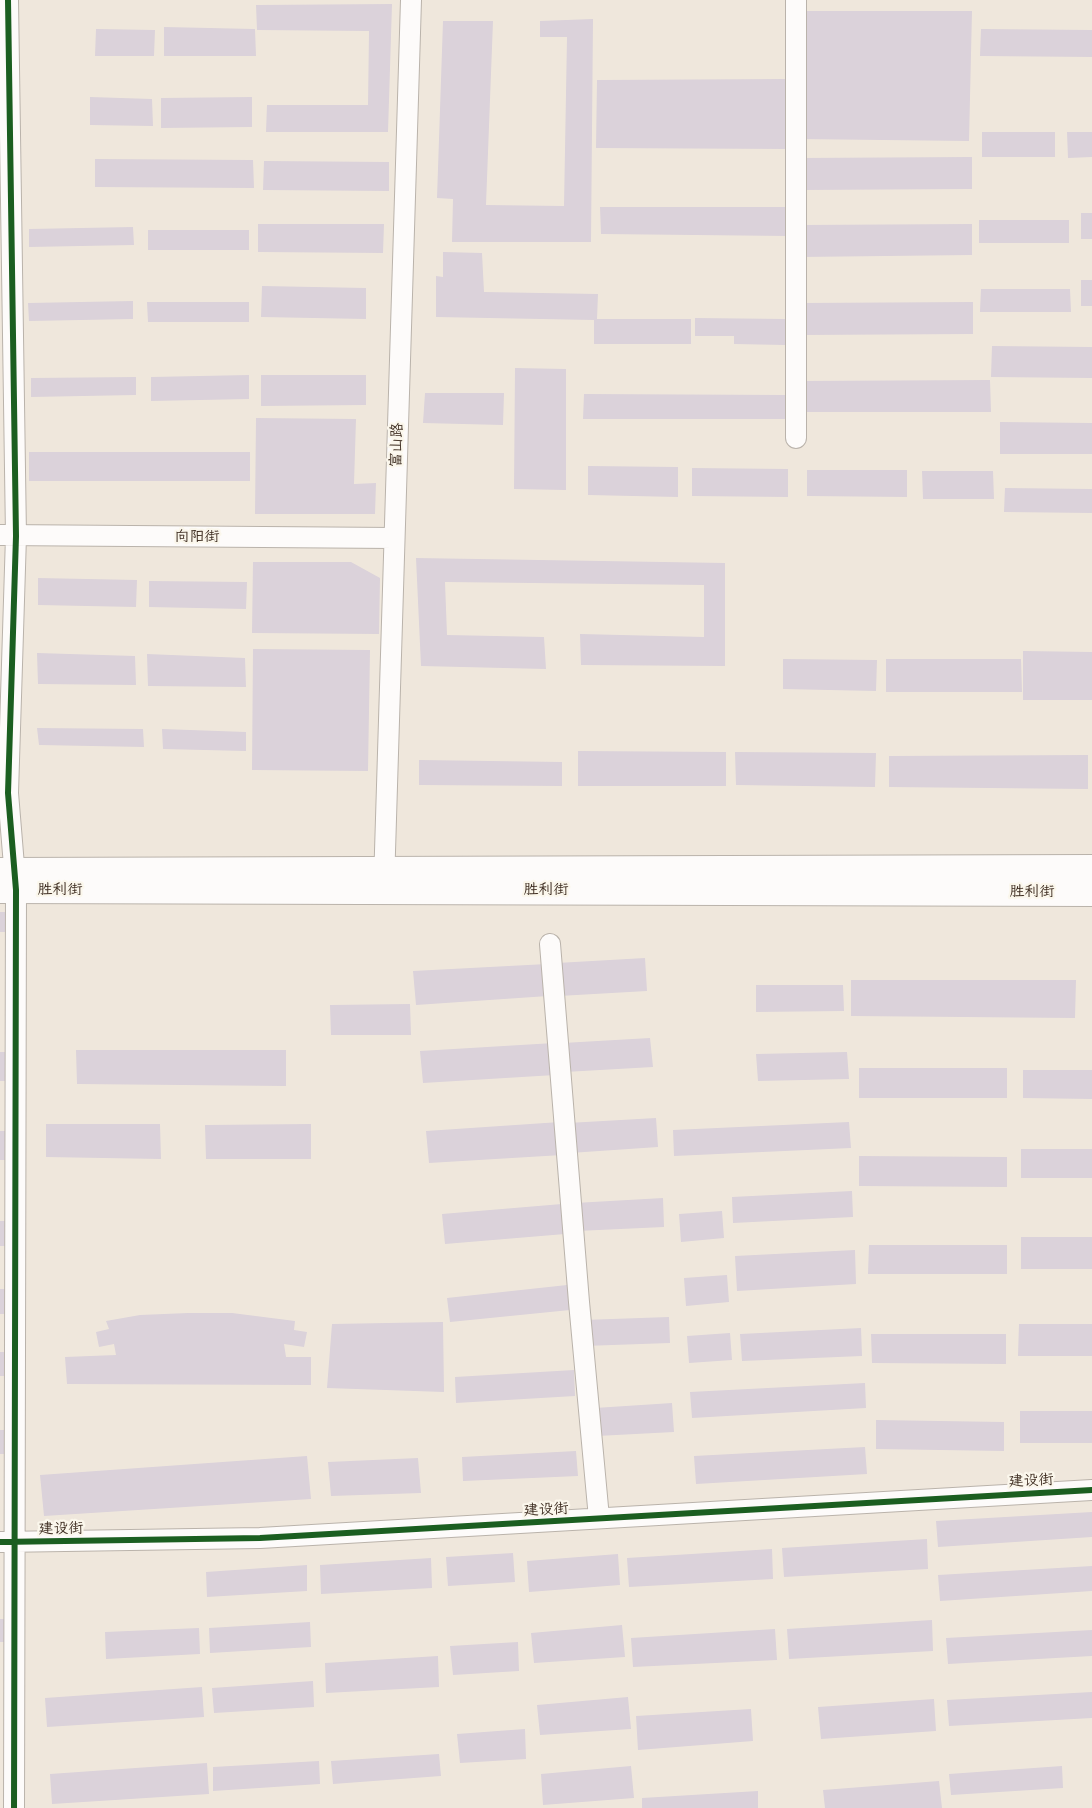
<!DOCTYPE html>
<meta charset="utf-8">
<style>
body{margin:0}
canvas{display:block;background:#efe7dc}
</style>
<canvas width="1092" height="1808"></canvas>
<script>
const ctx = document.querySelector('canvas').getContext('2d');
ctx.lineJoin = 'round';
function paint(path, color) { ctx.fillStyle = color; ctx.fill(path, 'evenodd'); }
const poly = rows => new Path2D(rows.map(r => 'M' + r).join(''));
function strokePath(path, color, width, dash) { ctx.strokeStyle = color; ctx.lineWidth = width; ctx.lineCap = dash ? 'butt' : 'round'; ctx.setLineDash(dash || []); ctx.stroke(path); }
function write(font, color, halo, rows, align = 'center') {
  ctx.font = font + ' "Shantell Sans","LXGW WenKai TC",sans-serif'; ctx.lineWidth = 4.5; ctx.setLineDash([]); ctx.textBaseline = 'middle'; ctx.strokeStyle = halo; ctx.fillStyle = color; for (const [text, x, y, turn = 0] of rows) {
    ctx.save(); ctx.translate(x, y); ctx.rotate((+turn || 0) * Math.PI / 180); ctx.textAlign = isNaN(turn) ? turn : align; if (halo) ctx.strokeText(text, 0, 0); ctx.fillText(text, 0, 0); ctx.restore();
  }
}
paint(poly([
 [392,4,388,132,266,132,267,105,368,105,369,31,257,30,256,5],
 [799,11,972,11,969,141,797,139],
 [593,19,591,242,452,242,453,199,437,198,443,21,493,21,486,205,564,206,567,37,540,37,540,21],
 [164,27,255,29,256,56,164,56],
 [96,29,155,30,154,56,95,56],
 [981,29,1092,30,1092,57,980,56],
 [788,79,789,149,596,148,597,80],
 [90,97,152,99,153,126,90,125],
 [252,97,252,127,161,128,161,98],
 [982,132,1055,132,1055,157,982,157],
 [1067,132,1092,132,1092,157,1068,158],
 [972,157,972,189,800,190,799,158],
 [95,159,253,160,254,188,95,187],
 [264,161,389,162,389,191,263,190],
 [600,207,788,207,788,236,601,234],
 [1081,213,1092,213,1092,239,1081,239],
 [979,220,1069,220,1069,243,979,243],
 [258,224,384,224,383,253,258,252],
 [972,224,972,255,800,257,799,225],
 [133,227,134,245,29,247,29,229],
 [148,230,249,230,249,250,148,250],
 [443,252,482,253,484,292,598,294,597,319,691,319,691,344,594,344,594,320,436,317,436,276,443,277],
 [1081,280,1092,280,1092,306,1081,306],
 [262,286,366,288,366,319,261,317],
 [981,289,1070,289,1071,312,980,312],
 [133,301,133,319,29,321,28,303],
 [147,302,249,302,249,322,148,322],
 [973,302,973,334,801,335,800,303],
 [695,318,785,319,785,345,734,344,734,336,695,336],
 [992,346,1092,347,1092,378,991,377],
 [515,368,566,369,566,490,514,489],
 [249,375,249,399,151,401,151,377],
 [261,375,366,375,366,405,261,406],
 [136,377,136,395,31,397,31,378],
 [990,380,991,412,799,412,798,381],
 [425,393,504,393,503,425,423,423],
 [584,394,786,395,787,419,583,419],
 [256,418,356,419,354,484,376,483,375,514,255,514],
 [1000,422,1092,423,1092,454,1000,454],
 [29,452,250,452,250,481,29,481],
 [588,466,678,467,678,497,588,495],
 [692,468,788,469,788,497,692,496],
 [807,470,907,470,907,497,807,496],
 [922,471,993,471,994,499,923,499],
 [1005,488,1092,489,1092,513,1004,512],
 [416,558,725,563,725,666,581,665,580,634,704,637,704,585,445,582,447,635,544,637,546,669,421,666],
 [253,562,351,562,380,578,379,634,252,633],
 [38,578,137,580,136,607,38,605],
 [149,581,247,582,246,609,149,607],
 [253,649,370,650,368,771,252,770],
 [1023,651,1092,652,1092,700,1023,700],
 [37,653,135,656,136,685,38,684],
 [147,654,245,658,246,687,148,686],
 [783,659,877,660,876,691,783,689],
 [886,659,1021,659,1022,692,886,692],
 [37,728,143,729,144,747,39,745],
 [162,729,246,732,246,751,163,749],
 [578,751,726,752,726,786,578,786],
 [735,752,876,753,875,787,736,785],
 [1088,755,1088,789,889,787,889,756],
 [419,760,562,762,562,786,419,785],
 [0,912,6,912,6,932,0,932],
 [645,958,647,991,559,996,557,963],
 [547,964,548,996,416,1005,413,971],
 [851,980,1076,980,1075,1018,851,1016],
 [756,985,843,985,844,1011,756,1012],
 [410,1004,411,1035,331,1035,330,1005],
 [650,1038,653,1067,565,1072,563,1043],
 [554,1043,555,1075,423,1083,420,1051],
 [76,1050,286,1050,286,1086,77,1084],
 [0,1052,6,1052,9,1065,7,1081,0,1081],
 [847,1052,849,1079,758,1081,756,1054],
 [859,1068,1007,1068,1007,1098,859,1098],
 [1023,1070,1092,1070,1092,1099,1023,1098],
 [656,1118,658,1147,570,1153,568,1123],
 [560,1122,562,1155,429,1163,426,1131],
 [849,1122,851,1148,674,1156,673,1130],
 [46,1124,160,1124,161,1159,46,1157],
 [311,1124,311,1159,206,1159,205,1125],
 [0,1131,6,1131,7,1160,0,1160],
 [1021,1149,1092,1149,1092,1178,1021,1178],
 [859,1156,1007,1157,1007,1187,859,1186],
 [852,1191,853,1217,733,1223,732,1197],
 [663,1198,664,1227,577,1231,575,1203],
 [562,1204,565,1234,445,1244,442,1214],
 [722,1211,724,1238,681,1242,679,1214],
 [0,1221,5,1221,6,1246,0,1246],
 [1021,1237,1092,1237,1092,1269,1021,1269],
 [869,1245,1007,1245,1007,1274,868,1274],
 [855,1250,856,1284,737,1291,735,1256],
 [727,1275,729,1302,686,1306,684,1278],
 [567,1285,570,1310,450,1322,447,1298],
 [0,1289,5,1289,6,1314,0,1314],
 [188,1313,232,1313,295,1321,294,1330,307,1332,304,1347,284,1344,286,1357,311,1357,311,1385,67,1384,65,1357,116,1355,114,1344,99,1347,96,1332,109,1329,106,1321,140,1315],
 [669,1317,670,1343,584,1346,583,1320],
 [443,1322,444,1392,327,1388,332,1324],
 [1019,1324,1092,1324,1092,1356,1018,1356],
 [861,1328,862,1356,742,1361,740,1334],
 [730,1333,732,1360,689,1363,687,1336],
 [871,1334,1006,1334,1006,1364,872,1363],
 [0,1352,8,1352,9,1376,0,1376],
 [574,1370,575,1396,456,1403,455,1377],
 [865,1383,866,1408,692,1418,690,1392],
 [672,1403,674,1432,597,1436,595,1408],
 [1020,1411,1092,1411,1092,1443,1020,1443],
 [876,1420,1004,1422,1004,1451,876,1449],
 [0,1430,6,1430,7,1454,0,1454],
 [865,1447,867,1474,696,1484,694,1456],
 [576,1451,578,1476,463,1481,462,1457],
 [307,1456,311,1499,44,1516,40,1475],
 [418,1458,421,1493,331,1496,328,1462],
 [1092,1512,1092,1537,938,1547,936,1521],
 [927,1539,928,1569,784,1577,782,1548],
 [772,1549,773,1579,629,1587,627,1558],
 [513,1553,515,1582,448,1586,446,1557],
 [618,1554,620,1585,529,1592,527,1561],
 [431,1558,432,1588,321,1594,320,1565],
 [307,1565,307,1591,207,1597,206,1572],
 [1092,1566,1092,1591,940,1601,938,1575],
 [0,1619,5,1619,5,1642,0,1642],
 [932,1620,933,1651,789,1659,787,1629],
 [310,1622,311,1647,210,1653,209,1628],
 [622,1625,625,1657,534,1663,531,1633],
 [199,1628,200,1654,106,1659,105,1632],
 [775,1629,777,1660,633,1667,631,1638],
 [1092,1630,1092,1656,948,1664,946,1638],
 [518,1642,519,1671,453,1675,450,1646],
 [438,1656,439,1687,326,1693,325,1663],
 [313,1681,314,1707,214,1713,212,1688],
 [202,1687,204,1717,47,1727,45,1698],
 [1092,1692,1092,1718,949,1726,947,1700],
 [628,1697,631,1729,540,1735,537,1705],
 [934,1699,936,1731,821,1739,818,1707],
 [751,1709,753,1741,638,1750,636,1716],
 [525,1729,526,1759,460,1763,457,1734],
 [439,1754,441,1776,333,1784,331,1761],
 [319,1761,320,1784,213,1791,213,1767],
 [207,1763,209,1794,52,1804,50,1774],
 [631,1766,634,1798,543,1805,541,1774],
 [1062,1766,1063,1788,951,1795,949,1774],
 [939,1781,942,1808,825,1808,823,1790],
 [758,1791,758,1808,642,1808,642,1798]
]), '#dbd2da');
const minor = poly([
 [8,0,16,536,8,793,16,890,14,1808],
 [796,0,796,438],
 [0,535,394,538],
 [384,884,411,0],
 [550,944,579,1302,599,1518],
 [0,1542,260,1538,1092,1490]
]);
const major = poly([
 [0,871,1092,868],
 [0,890,1092,893]
]);
strokePath(minor, '#bab3ab', 22);
strokePath(major, '#bab3ab', 28);
strokePath(minor, '#fdfbfa', 20);
strokePath(major, '#fdfbfa', 26);
strokePath(poly([
 [8,0,16,536,8,793,16,890,14,1808],
 [0,1542,260,1538,1092,1490]
]), '#1b5e20', 6);
write('15px', '#3b2a1e', '#fbf7ec', [
 ["富山路",397,445,-88],
 ["向阳街",197,537],
 ["胜利街",60,890],
 ["胜利街",546,890],
 ["胜利街",1032,892],
 ["建设街",1031,1481,-3],
 ["建设街",546,1510,-3],
 ["建设街",61,1529,-1]
]);
</script>
